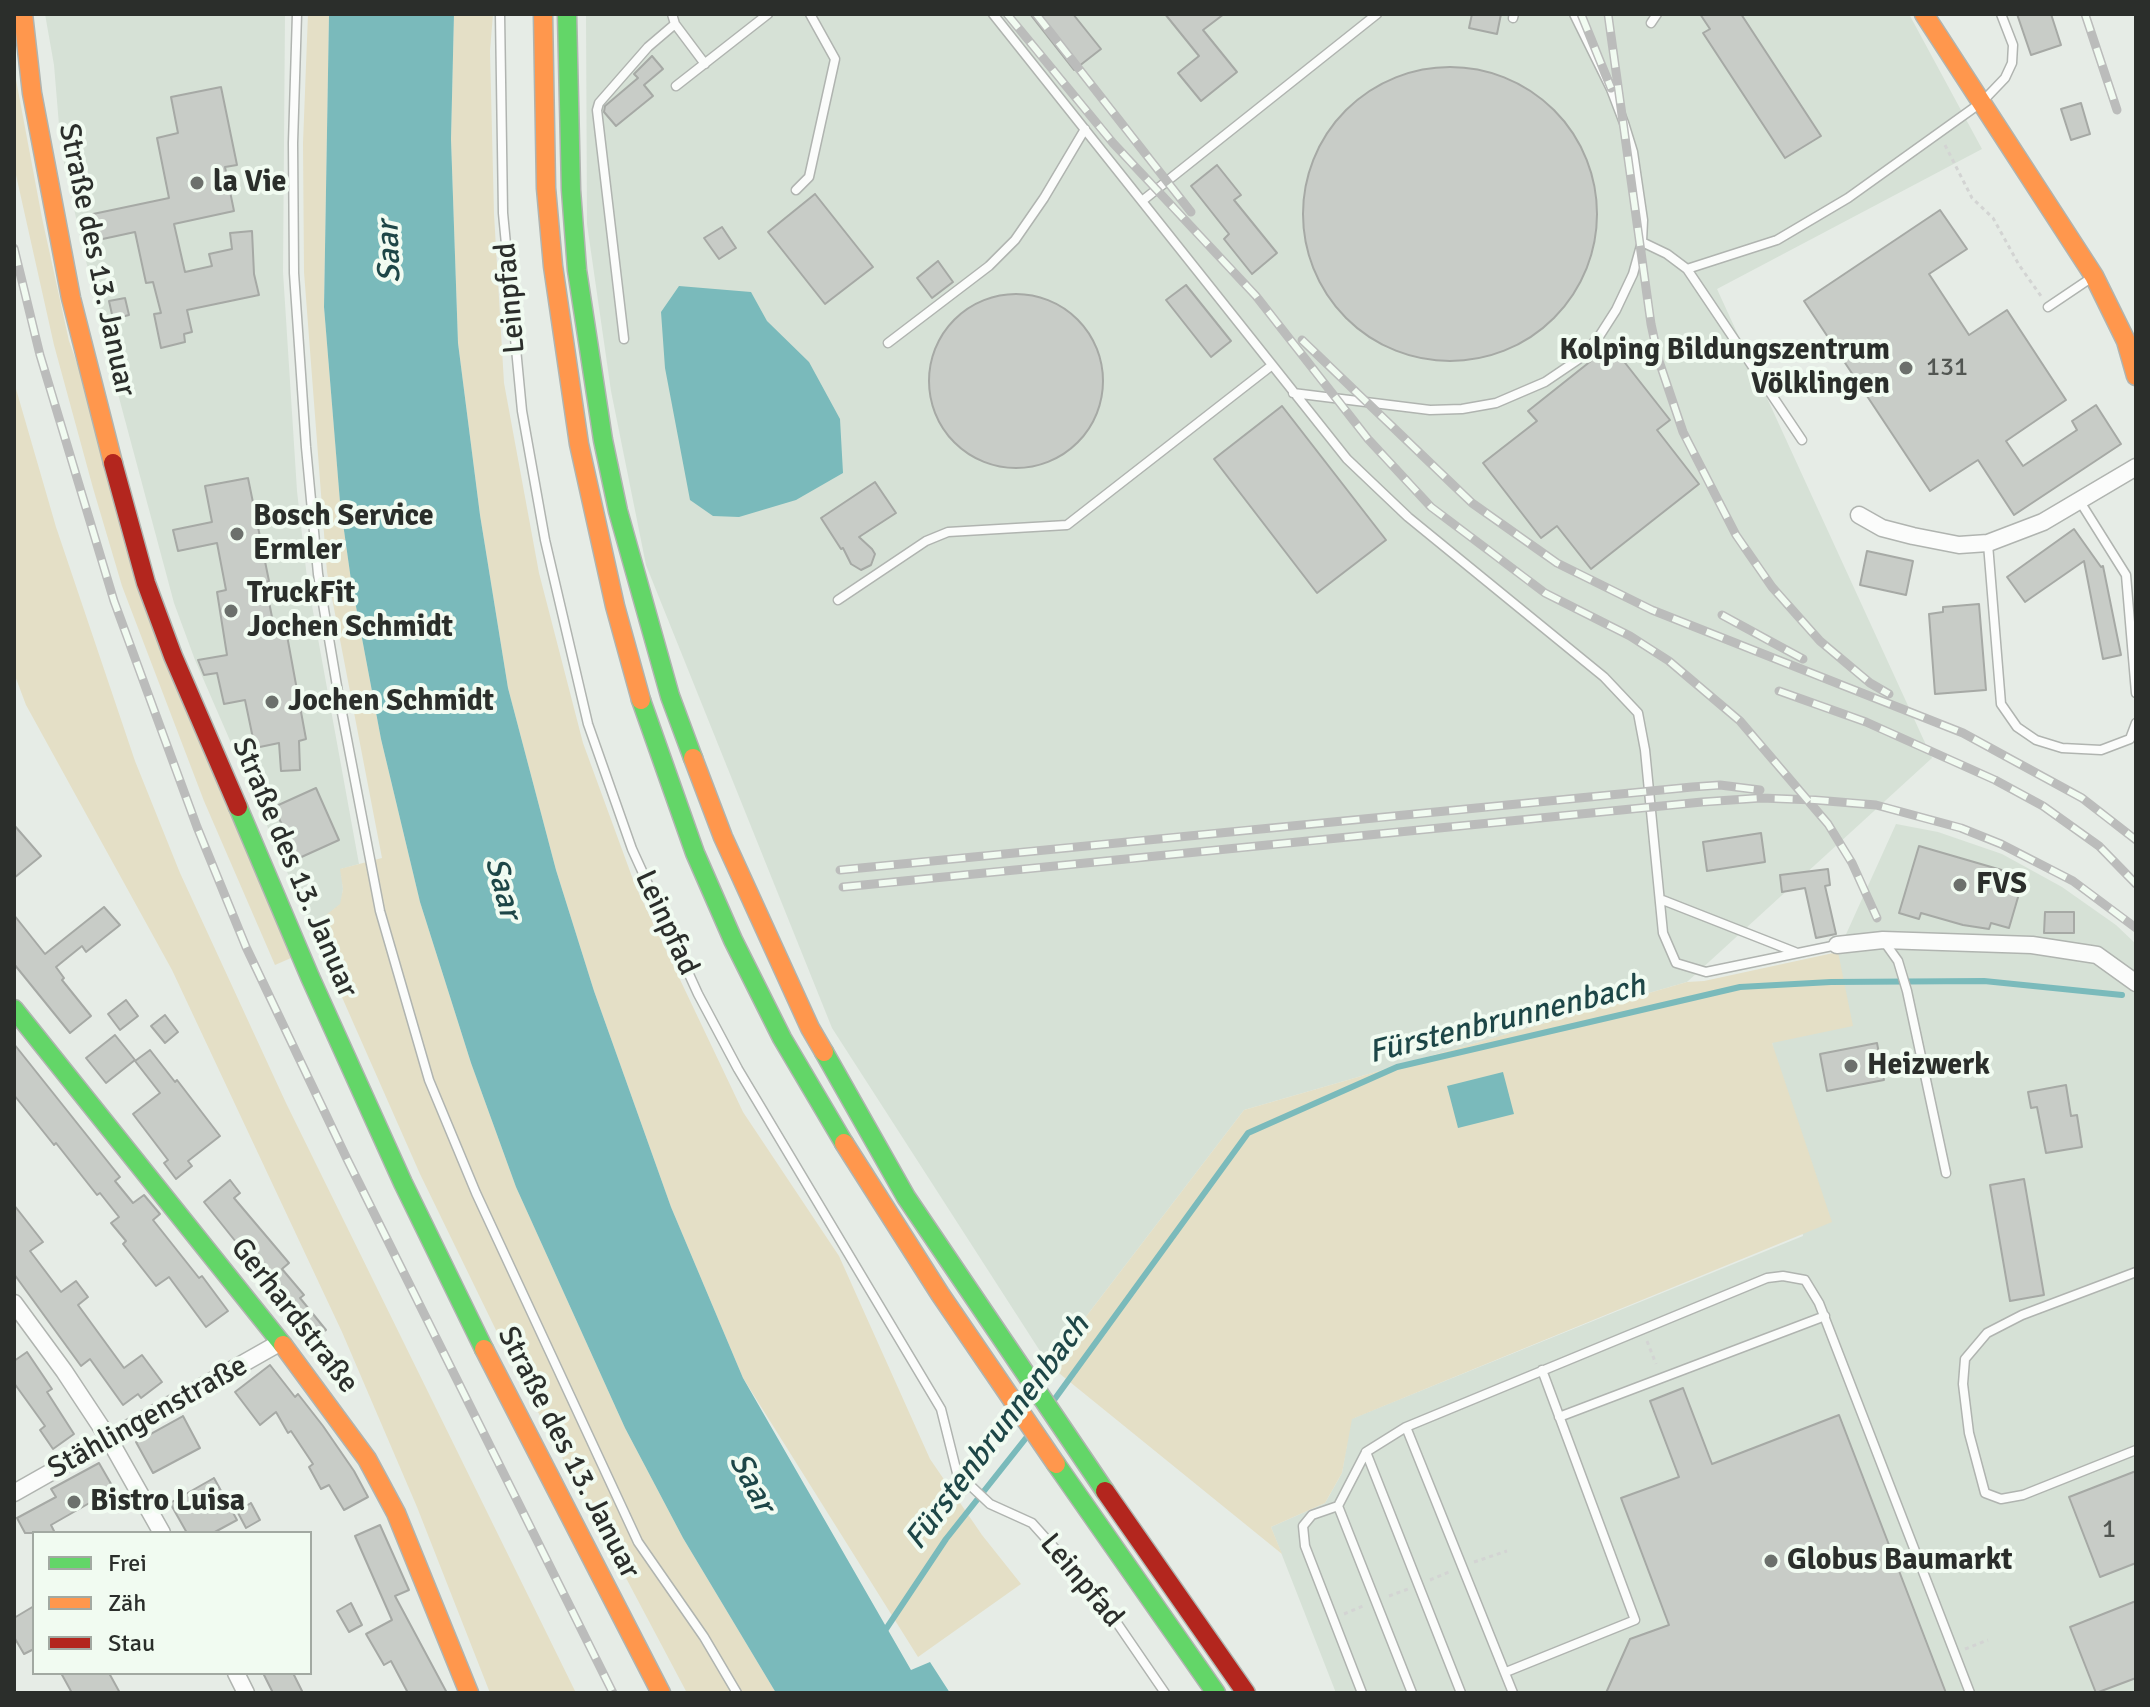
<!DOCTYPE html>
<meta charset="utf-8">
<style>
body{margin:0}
#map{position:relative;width:2150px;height:1707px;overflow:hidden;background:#e6ece6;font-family:Signika,sans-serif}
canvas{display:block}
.frame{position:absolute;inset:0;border:16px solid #2b2e2b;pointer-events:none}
.legend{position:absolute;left:32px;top:1531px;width:280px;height:144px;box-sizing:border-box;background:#f1fbf1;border:2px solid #a2a9a2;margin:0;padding:10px 14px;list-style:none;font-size:24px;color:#2b2e2b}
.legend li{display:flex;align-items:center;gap:16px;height:40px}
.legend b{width:40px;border:2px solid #a2a9a2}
</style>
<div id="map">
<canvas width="2150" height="1707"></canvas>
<div class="frame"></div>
<ul class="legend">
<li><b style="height:10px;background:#63d668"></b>Frei</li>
<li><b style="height:10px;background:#ff974d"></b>Zäh</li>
<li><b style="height:10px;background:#b3261e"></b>Stau</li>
</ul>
</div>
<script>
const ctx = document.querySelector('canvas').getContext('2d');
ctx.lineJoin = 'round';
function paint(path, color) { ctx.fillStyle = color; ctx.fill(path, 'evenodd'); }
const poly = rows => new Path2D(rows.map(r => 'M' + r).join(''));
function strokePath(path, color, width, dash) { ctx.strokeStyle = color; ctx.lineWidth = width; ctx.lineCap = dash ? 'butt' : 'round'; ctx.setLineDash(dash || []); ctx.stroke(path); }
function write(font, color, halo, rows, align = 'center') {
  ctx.font = font + ' Signika,sans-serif'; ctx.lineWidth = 8; ctx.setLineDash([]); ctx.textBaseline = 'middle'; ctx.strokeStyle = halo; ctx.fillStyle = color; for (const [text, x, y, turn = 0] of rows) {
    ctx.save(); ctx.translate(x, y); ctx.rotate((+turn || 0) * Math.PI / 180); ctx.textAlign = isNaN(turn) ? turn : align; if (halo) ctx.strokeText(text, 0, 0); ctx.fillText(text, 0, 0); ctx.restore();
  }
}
paint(poly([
 [45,14,285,14,283,272,297,491,307,578,359,864,341,869,343,889,341,904,311,927,195,660,174,603,114,379,78,227,61,149,54,65],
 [586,14,1909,14,1982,149,1717,289,1932,758,1687,982,1244,1110,1049,1365,832,1028,646,565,611,391,587,224],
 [1896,824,1938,832,2002,854,2062,887,2116,925,2136,944,2136,1693,1336,1693,1271,1527,1325,1503,1342,1473,1351,1419,1803,1236,1772,1042,1838,952]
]), '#d6e1d6');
paint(poly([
 [308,14,329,14,324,307,340,501,351,580,381,739,420,902,471,1063,516,1187,625,1428,683,1538,776,1693,687,1693,512,1363,420,1174,311,927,340,904,343,889,340,869,382,858,327,572,304,272,303,143],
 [454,14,493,14,490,51,494,214,504,383,539,573,583,743,635,885,743,1112,839,1256,930,1459,982,1535,1021,1584,918,1657,743,1378,671,1207,594,991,556,870,508,688,480,515,458,343,451,139],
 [14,69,42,218,69,341,291,958,275,965,204,801,122,586,93,488,54,345,14,166],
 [14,382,56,527,135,761,180,873,286,1103,576,1693,490,1693,417,1507,342,1332,172,970,26,705,14,673],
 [1838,952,1853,1026,1772,1043,1832,1222,1352,1419,1342,1473,1325,1503,1271,1527,1282,1554,1049,1365,1244,1110,1687,982,1704,981]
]), '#e4dfc6');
paint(poly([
 [329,14,454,14,451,139,458,343,480,515,508,688,556,870,594,991,671,1207,743,1378,911,1670,930,1662,950,1693,776,1693,683,1538,625,1428,516,1187,471,1063,420,902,381,739,351,580,340,502,324,307],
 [679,286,751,292,767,321,809,362,840,419,843,473,796,500,739,517,713,516,690,500,665,368,661,312],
 [1503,1072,1514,1114,1458,1128,1447,1086]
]), '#7ababb');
strokePath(poly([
 [1054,1400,1248,1133,1397,1067,1740,987,1831,982,1984,981,2122,995],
 [884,1632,946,1539,1026,1438]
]), '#7ababb', 6);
const building = poly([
 [1030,14,1073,14,1101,49,1074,70,1030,14],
 [1165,14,1224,14,1203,30,1237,72,1201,101,1178,73,1199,56,1165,14],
 [1472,14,1501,14,1497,34,1469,28,1472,14],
 [1700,14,1741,14,1821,136,1785,158,1703,33,1710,29,1700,14],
 [2017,14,2051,14,2061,45,2031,55,2017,14],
 [652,56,663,69,644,85,653,96,616,126,604,112,605,106,638,78,634,74,652,56],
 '1303 214a147 147 0 1 1 294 0a147 147 0 1 1-294 0Z',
 [221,87,237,165,225,167,234,211,174,224,185,272,212,266,209,254,232,249,230,233,252,231,254,274,259,295,187,310,192,332,184,334,185,342,161,348,154,314,161,313,153,282,146,283,135,232,98,240,93,214,169,198,157,138,178,133,171,97,221,87],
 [2081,103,2090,134,2071,140,2061,109,2081,103],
 [1217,165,1241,195,1234,200,1277,253,1252,274,1224,239,1229,234,1191,186,1217,165],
 [815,194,873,267,825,304,768,232,815,194],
 [1940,210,1967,249,1929,274,1969,335,2007,310,2066,400,2006,441,2023,466,2077,430,2072,421,2096,405,2121,444,2014,515,1978,460,1930,491,1804,301,1940,210],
 [722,227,736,248,719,259,704,238,722,227],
 [938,261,953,282,932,298,917,278,938,261],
 [1186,285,1231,341,1211,357,1166,300,1186,285],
 '929 381a87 87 0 1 1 174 0a87 87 0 1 1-174 0Z',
 [125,298,129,315,113,319,109,301,125,298],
 [1611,345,1670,420,1657,430,1699,484,1591,569,1557,526,1541,538,1483,463,1537,421,1528,411,1611,345],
 [1282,406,1386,540,1317,593,1214,459,1282,406],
 [248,478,269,581,265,582,275,632,286,630,306,739,299,741,300,770,281,771,279,743,255,748,245,700,224,704,217,673,204,675,198,660,227,655,217,592,226,590,217,543,178,551,173,530,212,522,205,486,248,478],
 [875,482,896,513,859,537,872,549,875,554,871,565,861,570,851,564,843,548,841,549,821,518,875,482],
 [2074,529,2101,567,2103,566,2121,655,2103,659,2084,561,2025,602,2007,577,2074,529],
 [1867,551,1913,561,1906,595,1860,585,1867,551],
 [1979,604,1986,690,1935,694,1929,614,1943,612,1943,607,1979,604],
 [316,788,339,840,297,859,274,807,316,788],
 [14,825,41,856,14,878,14,825],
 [1761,833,1765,862,1707,871,1703,842,1761,833],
 [1919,846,2005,871,2002,882,2021,887,2009,928,1991,923,1989,929,1963,925,1921,913,1919,919,1899,913,1919,846],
 [1828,869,1830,885,1825,886,1836,934,1816,938,1805,888,1782,892,1780,875,1828,869],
 [104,907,120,925,86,952,82,946,56,967,64,978,62,980,91,1016,70,1033,14,964,14,915,45,954,104,907],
 [2045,912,2074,912,2074,933,2044,933,2045,912],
 [126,1000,138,1016,120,1030,108,1014,126,1000],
 [165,1015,178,1032,165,1043,151,1026,165,1015],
 [115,1035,135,1060,106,1083,86,1058,115,1035],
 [1877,1043,1884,1080,1827,1091,1820,1054,1877,1043],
 [14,1044,120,1177,115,1181,133,1203,144,1195,160,1214,153,1220,199,1278,202,1276,228,1311,206,1327,169,1277,156,1286,123,1244,126,1241,111,1223,119,1217,100,1193,97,1195,56,1143,54,1145,14,1095,14,1044],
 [150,1050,175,1082,177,1080,220,1136,188,1161,192,1166,176,1179,164,1163,168,1160,133,1114,160,1093,135,1061,150,1050],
 [2066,1085,2071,1116,2077,1115,2082,1147,2046,1153,2037,1107,2031,1108,2028,1092,2066,1085],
 [2024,1179,2044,1295,2010,1301,1990,1185,2024,1179],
 [230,1180,240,1193,234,1198,289,1263,282,1269,304,1295,300,1298,326,1330,306,1340,294,1323,296,1321,236,1250,240,1247,204,1202,230,1180],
 [14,1205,43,1242,30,1251,61,1292,76,1281,88,1297,78,1305,124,1368,142,1355,162,1382,141,1398,138,1394,123,1405,90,1359,81,1366,14,1274,14,1205],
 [27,1352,52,1389,47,1392,74,1434,53,1449,40,1430,45,1426,14,1383,14,1361,27,1352],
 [270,1365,295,1397,298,1394,323,1426,354,1471,368,1497,344,1510,329,1485,321,1489,309,1467,313,1464,291,1431,288,1433,276,1412,260,1425,235,1392,270,1365],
 [1683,1388,1712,1464,1839,1415,1946,1693,1606,1693,1630,1639,1669,1625,1621,1498,1679,1477,1650,1401,1683,1388],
 [183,1416,200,1448,153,1473,136,1442,183,1416],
 [99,1463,114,1489,51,1525,55,1533,25,1533,17,1518,56,1497,51,1489,99,1463],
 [2136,1471,2136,1563,2100,1577,2069,1497,2136,1471],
 [214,1478,237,1520,213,1533,187,1533,170,1503,214,1478],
 [251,1503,260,1520,246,1528,237,1511,251,1503],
 [380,1525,409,1590,395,1596,447,1693,408,1693,391,1661,384,1665,366,1634,392,1620,355,1536,380,1525],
 [2136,1601,2136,1678,2096,1693,2070,1627,2136,1601],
 [351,1603,362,1625,349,1632,337,1611,351,1603],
 [34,1606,34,1649,24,1654,14,1637,14,1618,34,1606],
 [61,1673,109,1673,120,1693,72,1693,61,1673],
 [263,1673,293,1673,303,1693,273,1693,263,1673]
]);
paint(building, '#c8ccc7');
strokePath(building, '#a6a9a5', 2);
const lane = poly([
 [297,14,293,143,294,273,306,447,318,574,338,692,380,911,429,1080,476,1193,638,1542,704,1637,737,1693],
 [500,14,503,213,522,411,545,540,588,724,632,849,698,994,738,1069,941,1409,957,1473,990,1504,1032,1523,1102,1601,1165,1693],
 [672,14,675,24,705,64],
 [993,14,1347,459,1408,517,1604,677,1638,713,1645,750,1663,933,1676,963,1706,972,1837,945],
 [1513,18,1514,14],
 [1651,23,1657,14],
 [676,86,768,14],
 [796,190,809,177,835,59,810,14],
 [1142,201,1377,14],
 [1642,242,1667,254,1687,269,1802,440],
 [1687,269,1777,240,1848,198,1982,102,2005,78,2012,63,2013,45,2001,14],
 [2048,307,2094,276],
 [624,339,597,110,599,103,648,47,675,24],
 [888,343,989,266,1015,240,1044,198,1085,129],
 [1293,393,1430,410,1462,409,1496,403,1545,382,1579,359,1600,335,1616,310,1633,274,1642,242,1643,220,1633,152,1624,123,1611,89,1574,14],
 [2079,500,2126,575,2136,693],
 [1988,544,2001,704,2017,727,2036,740,2062,748,2101,750,2130,739,2136,723],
 [838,600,926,541,948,532,1067,525,1271,366],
 [1660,899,1795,952],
 [1883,940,1898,961,1907,991,1946,1173],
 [2136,1272,2022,1315,1987,1333,1965,1359,1963,1384,1969,1433,1985,1493,2001,1499,2023,1495,2136,1450],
 [1559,1417,1825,1316],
 [1406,1427,1513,1693],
 [1366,1452,1461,1693],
 [1338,1506,1412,1693],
 [1506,1672,1635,1620,1542,1370],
 [1362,1693,1305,1546,1303,1526,1312,1515,1338,1506,1366,1452,1406,1427,1767,1278,1783,1276,1805,1280,1819,1303,1970,1693]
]);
const street = poly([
 [1859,515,1882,528,1913,536,1959,545,1988,543,2043,522,2136,467],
 [1837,945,1883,940,2032,945,2097,955,2136,983],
 [14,1303,64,1371,109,1439,162,1533],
 [14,1493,281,1342],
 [236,1673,246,1693]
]);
const fast = poly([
 [567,14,571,190,577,270,603,440,618,511,670,696,693,758],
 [641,700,695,853,733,940,782,1038,844,1143],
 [238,807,310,977,403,1183,484,1349],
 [14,1009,283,1345],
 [824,1052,906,1197,1105,1491],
 [1056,1464,1216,1693]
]);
const slow = poly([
 [23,14,32,93,71,298,113,463],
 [543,14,546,188,553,266,579,444,615,606,641,700],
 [1924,14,2094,276,2126,341,2136,376],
 [693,758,723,837,810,1028,824,1052],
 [844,1143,940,1294,1056,1464],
 [283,1345,367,1459,396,1513,469,1693],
 [484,1349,661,1693]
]);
const jam = poly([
 [113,463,146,583,173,656,238,807],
 [1105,1491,1246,1693]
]);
strokePath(lane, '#b0b4b0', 11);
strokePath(street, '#b0b4b0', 19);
strokePath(fast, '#b0b4b0', 21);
strokePath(slow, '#b0b4b0', 21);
strokePath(jam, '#b0b4b0', 21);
strokePath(poly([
 [1945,145,1972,198,1993,218,2019,265,2041,296],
 [1647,1341,1656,1364],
 [1474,1562,1507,1551],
 [1430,1580,1449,1572],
 [1389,1596,1408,1589],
 [1344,1614,1363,1606],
 [1965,1649,1988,1640]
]), '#d3d4d3', 3, [4, 4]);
strokePath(lane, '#fbfcfb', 8);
strokePath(street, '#fbfcfb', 16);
strokePath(fast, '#63d668', 18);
strokePath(slow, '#ff974d', 18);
strokePath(jam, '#b3261e', 18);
const rail = poly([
 [1007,14,1113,143,1256,296,1368,439,1431,507,1545,593,1630,636,1669,661,1740,721,1828,824,1852,863,1877,918],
 [1036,14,1191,212],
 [1581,14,1611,88],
 [1608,14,1651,324,1659,361,1683,432,1736,535,1772,587,1820,641,1870,683,1889,694],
 [2085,14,2117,110],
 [14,248,40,355,114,601,197,827,246,947,347,1159,613,1693],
 [1302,340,1472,503,1557,563,1652,610,1963,733,2082,798,2136,840],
 [1722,615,1803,659],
 [1779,691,1866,722,1995,780,2043,806,2099,846,2136,884],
 [840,870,1692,787,1720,785,1760,790],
 [843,887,1702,802,1761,798,1815,800,1876,805,1961,828,2001,844,2073,881,2136,928]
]);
strokePath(rail, '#bbbcbb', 9);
strokePath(rail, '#f1fbf1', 6, [18]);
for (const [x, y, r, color] of [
 [197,183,8,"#6c706c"],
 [1906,368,8,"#6c706c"],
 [237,534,8,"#6c706c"],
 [231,611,8,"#6c706c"],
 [272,702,8,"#6c706c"],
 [1960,885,8,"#6c706c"],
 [1851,1066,8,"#6c706c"],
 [74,1502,8,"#6c706c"],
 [1771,1561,8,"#6c706c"]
]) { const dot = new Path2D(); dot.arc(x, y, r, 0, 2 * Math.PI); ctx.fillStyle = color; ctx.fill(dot); strokePath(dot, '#f1fbf1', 3); }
write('26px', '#525652', null, [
 ["131",1947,368],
 ["1",2109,1530]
]);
write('bold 30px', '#2b2e2b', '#f1fbf1', [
 ["la Vie",213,183],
 ["Kolping Bildungszentrum",1890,351,"right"],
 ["Völklingen",1890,385,"right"],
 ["Bosch Service",253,517],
 ["Ermler",253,551],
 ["TruckFit",247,594],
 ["Jochen Schmidt",247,628],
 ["Jochen Schmidt",288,702],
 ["FVS",1976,885],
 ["Heizwerk",1867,1066],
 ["Bistro Luisa",90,1502],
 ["Globus Baumarkt",1787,1561]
], 'left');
write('30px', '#2b2e2b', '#f1fbf1', [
 ["Straße des 13. Januar",96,260,78],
 ["Leinpfad",511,298,-95],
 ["Straße des 13. Januar",294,868,67],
 ["Leinpfad",666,923,65],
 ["Gerhardstraße",294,1316,52],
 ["Stählingenstraße",148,1418,-29],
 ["Straße des 13. Januar",568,1453,63],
 ["Leinpfad",1081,1581,50]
]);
write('italic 32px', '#1d4647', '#f1fbf1', [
 ["Saar",390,252,-92],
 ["Saar",502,888,75],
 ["Fürstenbrunnenbach",1507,1020,-14],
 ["Fürstenbrunnenbach",998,1433,-53],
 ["Saar",751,1483,62]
]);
</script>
